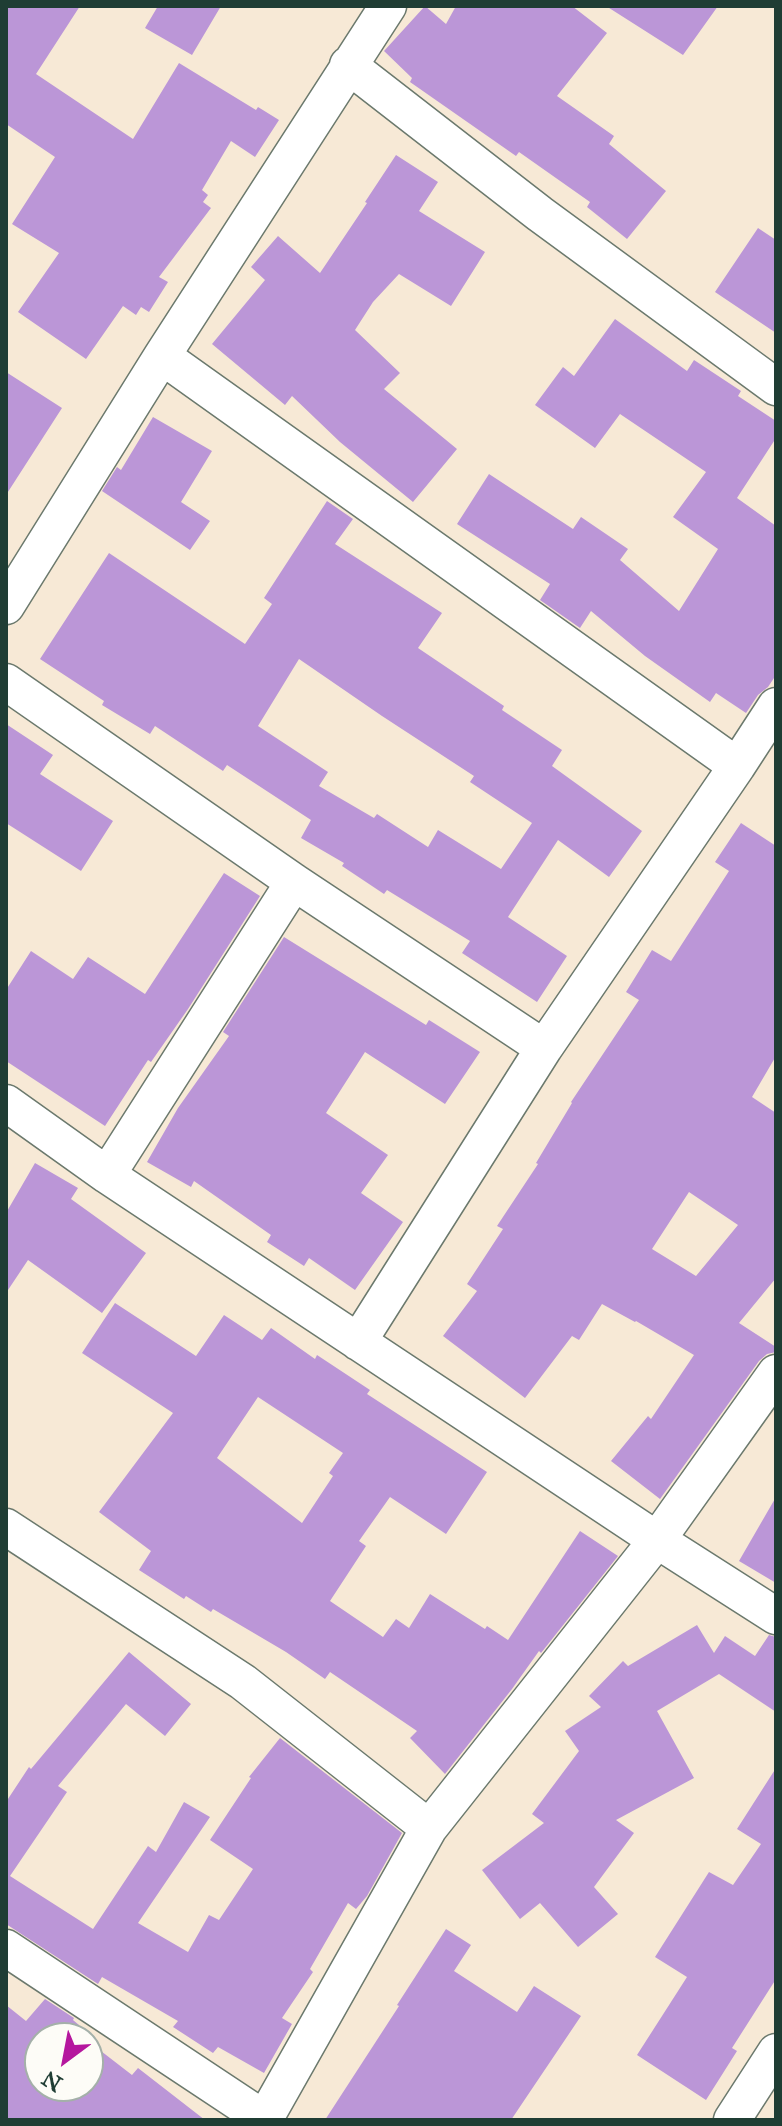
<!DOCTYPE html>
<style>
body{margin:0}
#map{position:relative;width:782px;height:2126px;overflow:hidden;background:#f7e9d6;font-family:"IM FELL Great Primer",serif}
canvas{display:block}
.frame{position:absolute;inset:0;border:8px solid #1f3d34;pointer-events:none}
.north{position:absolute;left:24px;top:2022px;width:80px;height:80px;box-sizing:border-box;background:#fdfcf7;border:2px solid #a4b0a9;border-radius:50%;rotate:212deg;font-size:22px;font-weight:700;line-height:32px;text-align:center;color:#1f3d34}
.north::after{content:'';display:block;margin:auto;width:28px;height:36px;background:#b5179e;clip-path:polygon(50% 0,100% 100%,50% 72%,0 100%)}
</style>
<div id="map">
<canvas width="782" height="2126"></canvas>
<div class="frame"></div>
<div class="north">N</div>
</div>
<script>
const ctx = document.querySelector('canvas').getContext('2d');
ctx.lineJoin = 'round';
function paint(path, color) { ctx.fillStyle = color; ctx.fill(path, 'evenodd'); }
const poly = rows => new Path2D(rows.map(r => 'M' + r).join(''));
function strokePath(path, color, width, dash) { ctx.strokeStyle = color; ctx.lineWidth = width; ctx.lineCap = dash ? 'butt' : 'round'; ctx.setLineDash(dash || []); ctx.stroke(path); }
paint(poly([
 [6,6,80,6,36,74,133,139,179,63,256,110,258,107,279,120,255,157,231,141,202,190,208,195,203,202,211,208,159,277,168,282,149,312,141,307,136,315,123,306,86,359,18,312,59,253,12,224,55,157,6,124],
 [158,6,221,6,192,55,145,28],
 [425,6,446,24,456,6,572,6,607,33,557,96,614,136,609,144,666,191,627,239,587,207,590,202,519,152,516,156,410,82,412,78,384,51],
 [606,6,718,6,683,55],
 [396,155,438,182,419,211,485,252,451,306,399,274,373,302,355,330,400,373,384,389,457,449,413,502,340,442,292,396,285,405,212,344,265,280,251,267,278,236,320,273,367,203,365,202],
 [758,228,776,240,776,333,715,292],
 [615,319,687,371,694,360,741,391,738,396,776,421,776,438,737,498,776,526,776,675,768,687,758,695,746,713,716,693,710,702,645,656,591,611,580,628,540,600,550,584,457,524,489,474,573,529,581,517,628,549,620,560,679,611,718,549,673,517,706,472,620,414,595,448,535,405,563,367,574,376],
 [6,372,62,408,6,495],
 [153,417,212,451,181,502,210,521,190,550,102,491,117,467,121,470],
 [327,501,353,519,335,544,442,613,418,648,504,706,502,710,562,750,552,766,642,831,609,877,558,840,508,917,567,956,537,1002,462,953,470,941,387,890,384,894,342,866,344,863,301,838,311,820,227,765,223,771,155,726,150,734,102,705,104,701,40,659,109,553,245,644,272,604,264,598],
 [299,659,382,716,474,776,470,782,532,823,501,869,438,830,428,847,377,814,374,818,319,786,328,772,258,726],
 [6,724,53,755,40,774,113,821,81,871,6,823],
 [741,823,776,846,776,1056,752,1097,776,1113,776,1278,739,1323,776,1347,776,1352,767,1354,759,1361,660,1499,611,1461,648,1416,651,1419,694,1355,636,1321,635,1322,602,1304,579,1340,572,1336,525,1398,443,1336,477,1291,467,1284,503,1229,497,1226,538,1164,536,1163,572,1103,571,1102,639,1000,626,992,652,950,671,961,729,871,715,862],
 [689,1192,738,1225,696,1276,652,1249],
 [224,873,260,896,188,1009,151,1062,148,1060,105,1126,6,1061,6,990,31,951,73,979,88,957,145,994],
 [284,937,426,1025,429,1020,480,1052,445,1104,365,1052,326,1113,388,1155,361,1193,403,1222,355,1290,309,1258,304,1266,267,1242,271,1235,194,1181,191,1187,147,1162,178,1108,229,1036,223,1032],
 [35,1163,78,1188,71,1199,146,1253,102,1313,28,1260,6,1293,6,1213],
 [115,1303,196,1356,224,1315,262,1340,271,1328,315,1359,317,1355,370,1390,367,1394,487,1472,446,1534,390,1497,359,1541,366,1546,330,1601,383,1637,396,1619,409,1628,430,1594,485,1629,487,1626,508,1640,580,1531,618,1556,541,1653,539,1651,512,1689,445,1774,410,1738,417,1731,330,1672,325,1679,286,1652,213,1609,211,1612,186,1596,184,1599,139,1570,151,1551,99,1512,173,1413,82,1353],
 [258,1397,343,1453,329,1473,333,1476,302,1523,217,1458],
 [776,1497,776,1583,739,1561],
 [697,1625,714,1653,725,1636,755,1656,769,1635,776,1637,776,1712,719,1674,657,1711,694,1778,616,1820,634,1833,594,1887,618,1914,578,1947,540,1903,520,1919,482,1870,544,1823,532,1814,579,1751,565,1731,601,1707,589,1696,623,1661,628,1666],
 [129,1652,191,1704,165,1736,126,1704,58,1786,67,1792,10,1876,93,1929,148,1846,156,1852,184,1802,210,1817,138,1923,188,1952,209,1915,219,1920,253,1869,210,1840,251,1778,249,1777,280,1738,402,1833,367,1896,356,1909,348,1903,310,1969,313,1972,282,2018,292,2024,264,2073,218,2047,213,2053,173,2027,178,2021,102,1977,98,1984,6,1924,6,1802,29,1767,31,1769],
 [776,1768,776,1979,732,2048,737,2051,706,2100,637,2055,687,1977,655,1957,709,1872,733,1885,761,1844,737,1829],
 [446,1929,471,1945,454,1971,517,2012,534,1986,581,2016,511,2120,325,2120,399,2006,397,2005],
 [45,1999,74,2018,73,2020,79,2025,74,2031,84,2038,40,2038,40,2086,88,2086,88,2041,132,2075,138,2068,205,2120,6,2120,6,2005,26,2021]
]), '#bb96d7');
const minor = poly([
 [348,65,540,214,776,387],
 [162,356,737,766],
 [6,606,162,356,388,6],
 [6,682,294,882,544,1048],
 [6,1103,107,1175,657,1540,776,1616],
 [107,1175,294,882],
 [358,1342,544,1048,737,766,776,706],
 [6,1527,243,1682,429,1828],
 [6,1948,264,2119],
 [264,2120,429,1828,657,1540,776,1373],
 [732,2120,776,2052]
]);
strokePath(minor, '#6b796d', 39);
strokePath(minor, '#fff', 36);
</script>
